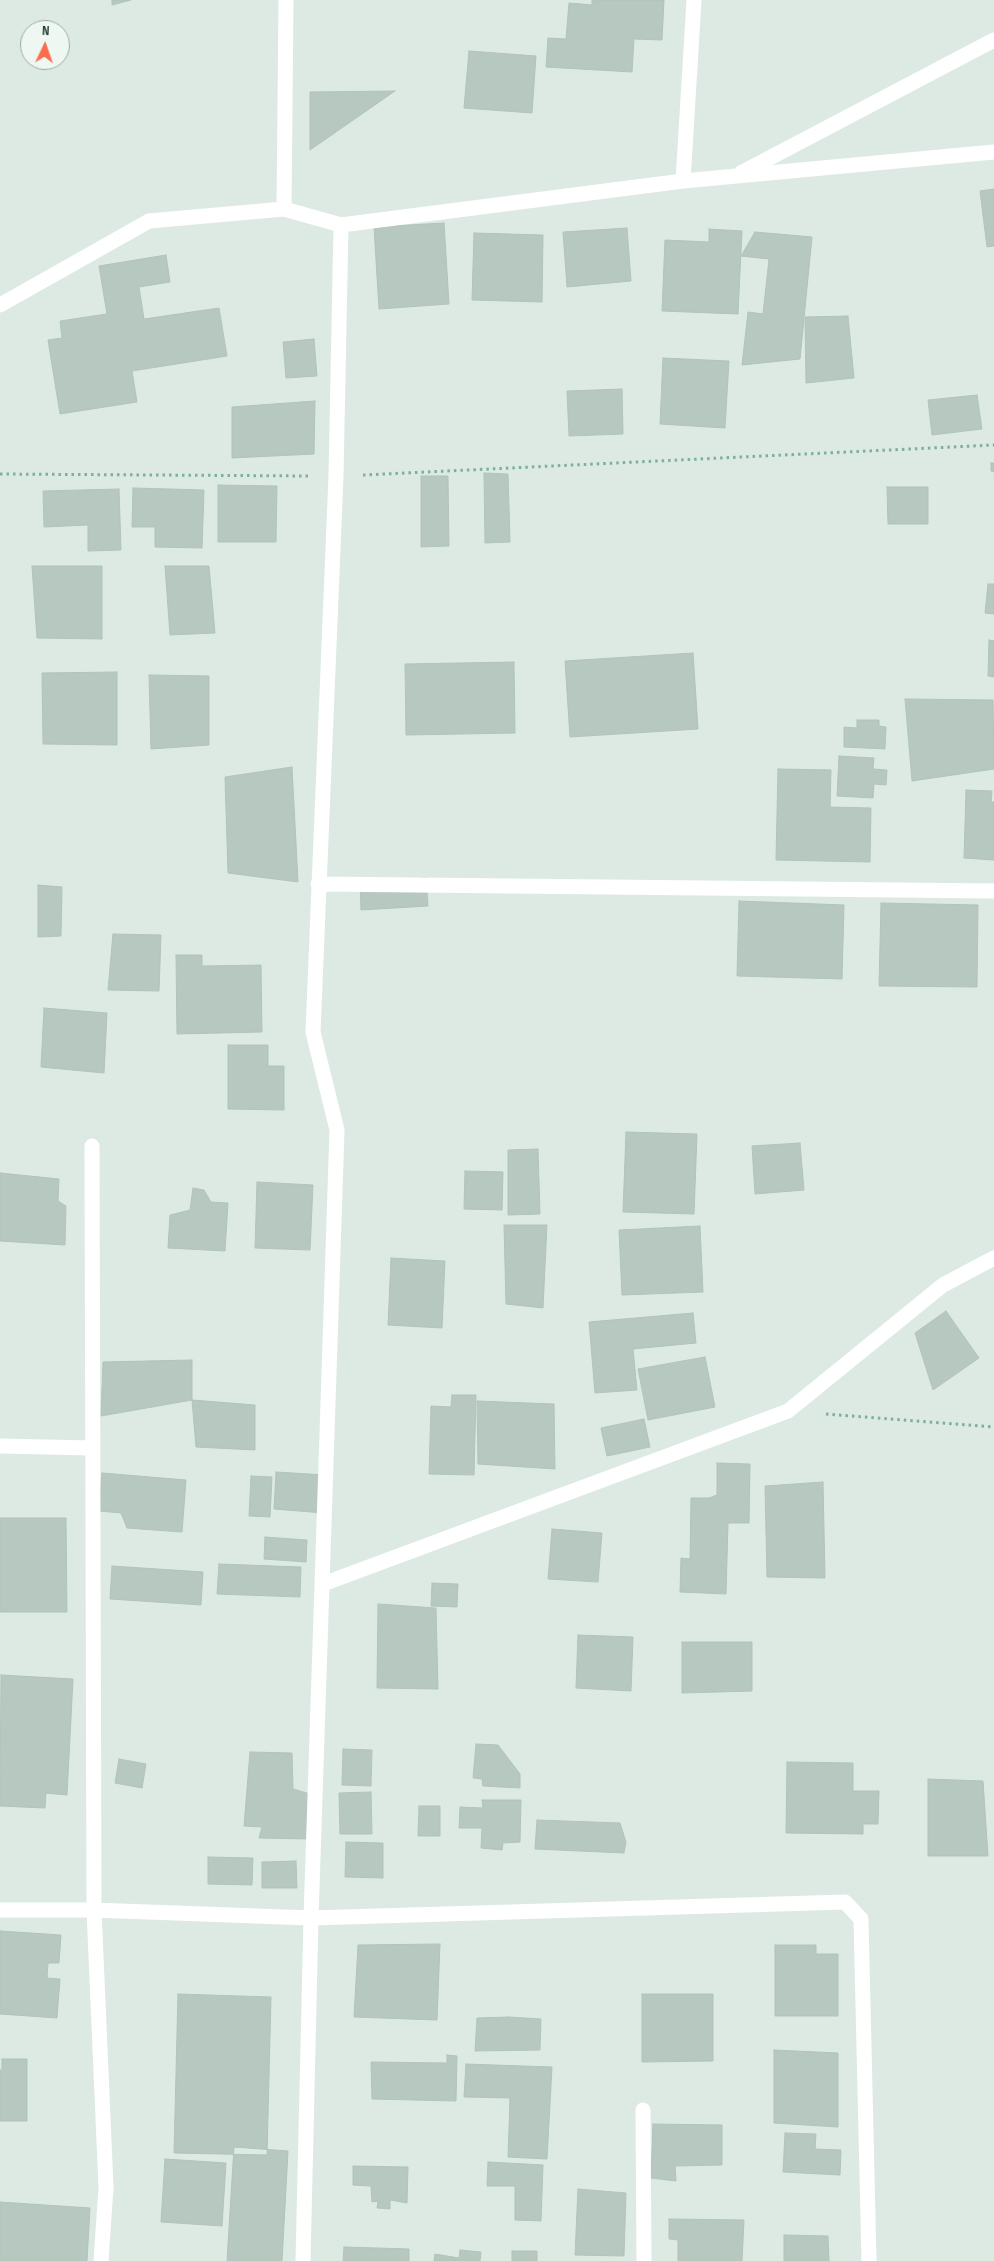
<!DOCTYPE html>
<style>
body{margin:0}
#map{position:relative;width:994px;height:2261px;overflow:hidden;background:#ddeae4;font-family:"Sofia Sans Condensed",sans-serif}
canvas{display:block}
.north{position:absolute;left:20px;top:20px;width:50px;height:50px;box-sizing:border-box;background:#eef7f2;border:1px solid #9baba5;border-radius:50%;rotate:3deg;font-size:14px;font-weight:700;line-height:20px;text-align:center;color:#1e3a31}
.north::after{content:'';display:block;margin:auto;width:18px;height:22px;background:#f96c4d;clip-path:polygon(50% 0,100% 100%,50% 72%,0 100%)}
</style>
<div id="map">
<canvas width="994" height="2261"></canvas>
<div class="north">N</div>
</div>
<script>
const ctx = document.querySelector('canvas').getContext('2d');
ctx.lineJoin = 'round';
function paint(path, color) { ctx.fillStyle = color; ctx.fill(path, 'evenodd'); }
const poly = rows => new Path2D(rows.map(r => 'M' + r).join(''));
function strokePath(path, color, width, dash) { ctx.strokeStyle = color; ctx.lineWidth = width; ctx.lineCap = dash ? 'butt' : 'round'; ctx.setLineDash(dash || []); ctx.stroke(path); }
const building = poly([
 [112,0,131,0,112,5,112,0],
 [592,0,664,0,662,40,634,39,632,72,546,67,548,38,566,39,569,3,592,5,592,0],
 [469,51,536,56,532,113,464,108,469,51],
 [395,91,310,150,310,92,395,91],
 [994,189,994,246,987,247,980,191,994,189],
 [444,223,449,304,379,309,374,227,444,223],
 [627,228,631,281,567,287,563,232,627,228],
 [709,229,742,231,738,314,662,311,665,240,709,242,709,229],
 [755,232,812,237,800,359,742,365,748,312,763,314,769,259,741,256,755,232],
 [474,233,543,235,542,302,472,300,474,233],
 [166,255,170,282,139,287,144,319,219,308,227,356,132,371,137,402,60,414,48,340,62,338,60,321,107,314,99,266,166,255],
 [848,316,854,378,806,383,805,317,848,316],
 [314,339,317,376,286,378,283,342,314,339],
 [663,358,729,361,725,428,660,424,663,358],
 [622,389,623,434,569,436,567,391,622,389],
 [977,395,982,429,932,435,928,400,977,395],
 [315,401,314,454,232,458,232,407,315,401],
 [991,463,994,463,994,472,991,471,991,463],
 [484,473,508,474,510,542,485,543,484,473],
 [421,476,448,476,449,546,421,547,421,476],
 [218,485,277,486,276,542,218,542,218,485],
 [887,487,928,487,928,524,888,524,887,487],
 [133,488,204,490,202,548,155,547,155,527,132,527,133,488],
 [119,489,121,550,88,551,88,525,44,527,43,491,119,489],
 [32,566,102,566,102,639,37,638,32,566],
 [165,566,209,566,215,633,170,635,165,566],
 [988,584,994,584,994,614,985,613,988,584],
 [989,640,994,641,994,677,988,676,989,640],
 [693,653,698,729,570,737,565,661,693,653],
 [514,662,515,733,406,735,405,664,514,662],
 [117,672,117,745,43,744,42,673,117,672],
 [149,675,209,676,209,745,151,749,149,675],
 [905,699,993,700,994,769,912,781,905,699],
 [857,720,879,720,879,726,886,727,885,749,844,747,844,727,857,728,857,720],
 [839,756,874,758,873,769,887,770,886,785,874,784,873,798,837,796,839,756],
 [292,767,298,882,228,873,225,777,292,767],
 [778,769,831,770,830,807,871,808,870,862,776,860,778,769],
 [966,790,992,791,991,802,994,802,994,860,964,858,966,790],
 [426,878,428,906,361,910,360,882,426,878],
 [38,885,62,887,61,936,38,937,38,885],
 [739,901,844,905,842,979,737,976,739,901],
 [881,903,978,905,977,987,879,986,881,903],
 [113,934,161,935,159,991,108,990,113,934],
 [176,955,202,955,202,966,261,965,262,1032,177,1034,176,955],
 [44,1008,107,1013,104,1073,41,1067,44,1008],
 [228,1045,268,1045,268,1066,284,1066,284,1110,228,1109,228,1045],
 [626,1132,697,1134,694,1214,623,1212,626,1132],
 [800,1143,804,1190,755,1194,752,1146,800,1143],
 [538,1149,540,1214,508,1215,508,1150,538,1149],
 [465,1171,503,1172,502,1210,464,1209,465,1171],
 [0,1173,59,1179,58,1201,66,1206,65,1245,0,1241,0,1173],
 [257,1182,313,1185,310,1250,255,1248,257,1182],
 [193,1188,204,1190,211,1202,228,1203,225,1251,168,1248,170,1215,190,1210,193,1188],
 [504,1225,547,1225,543,1308,506,1304,504,1225],
 [700,1226,703,1292,622,1295,619,1230,700,1226],
 [391,1258,445,1261,442,1328,388,1325,391,1258],
 [946,1311,979,1358,933,1390,915,1333,946,1311],
 [693,1313,696,1343,633,1349,637,1390,595,1393,589,1322,693,1313],
 [705,1357,715,1407,648,1420,638,1369,705,1357],
 [192,1360,192,1400,101,1416,103,1362,192,1360],
 [452,1395,476,1395,474,1475,429,1474,431,1406,451,1407,452,1395],
 [192,1400,255,1405,255,1450,196,1447,192,1400],
 [477,1401,554,1404,555,1469,478,1464,477,1401],
 [644,1419,650,1447,607,1456,601,1428,644,1419],
 [717,1463,750,1464,749,1523,728,1523,726,1594,680,1592,681,1558,690,1559,691,1498,709,1498,717,1495,717,1463],
 [276,1472,325,1475,324,1513,274,1509,276,1472],
 [102,1473,186,1480,182,1532,127,1528,121,1513,99,1511,102,1473],
 [251,1476,272,1477,270,1517,249,1516,251,1476],
 [823,1482,825,1578,767,1577,765,1486,823,1482],
 [0,1518,66,1518,67,1612,0,1612,0,1518],
 [552,1529,602,1533,598,1582,548,1579,552,1529],
 [265,1537,307,1540,306,1562,264,1559,265,1537],
 [219,1564,301,1567,300,1597,217,1594,219,1564],
 [112,1566,203,1572,201,1605,110,1599,112,1566],
 [432,1583,458,1584,457,1607,431,1606,432,1583],
 [378,1604,436,1608,438,1689,377,1688,378,1604],
 [578,1635,633,1637,631,1691,576,1688,578,1635],
 [682,1642,752,1642,752,1691,682,1693,682,1642],
 [1,1675,73,1679,67,1795,46,1793,45,1808,0,1806,1,1675],
 [476,1744,498,1745,520,1774,520,1788,483,1786,482,1779,473,1778,476,1744],
 [343,1749,372,1750,371,1786,342,1785,343,1749],
 [250,1752,292,1753,293,1789,310,1794,310,1839,259,1838,262,1827,244,1826,250,1752],
 [119,1759,146,1764,142,1788,115,1783,119,1759],
 [787,1762,853,1763,853,1791,879,1791,878,1824,863,1824,863,1834,786,1833,787,1762],
 [928,1779,983,1781,988,1856,928,1856,928,1779],
 [371,1792,372,1834,340,1834,339,1793,371,1792],
 [482,1800,521,1800,520,1842,503,1843,502,1850,481,1848,482,1828,459,1828,460,1807,483,1808,482,1800],
 [419,1806,440,1806,440,1836,418,1836,419,1806],
 [537,1820,620,1823,626,1842,624,1853,535,1849,537,1820],
 [346,1842,383,1843,383,1878,345,1877,346,1842],
 [208,1857,253,1858,252,1885,208,1884,208,1857],
 [296,1861,297,1888,262,1888,262,1862,296,1861],
 [0,1931,61,1935,59,1963,48,1963,47,1978,60,1979,57,2018,0,2014,0,1931],
 [440,1944,437,2020,354,2017,358,1945,440,1944],
 [775,1945,816,1945,816,1954,838,1954,838,2016,775,2016,775,1945],
 [178,1994,271,1997,267,2155,174,2153,178,1994],
 [642,1994,713,1994,713,2061,642,2062,642,1994],
 [509,2017,541,2019,540,2050,475,2051,477,2018,509,2017],
 [774,2050,838,2053,838,2127,774,2123,774,2050],
 [447,2055,457,2056,456,2101,372,2099,371,2062,447,2063,447,2055],
 [2,2059,27,2059,27,2121,0,2121,0,2070,2,2070,2,2059],
 [466,2064,552,2067,547,2159,508,2157,510,2098,464,2097,466,2064],
 [653,2124,722,2125,722,2165,675,2166,676,2181,651,2178,653,2124],
 [785,2133,816,2134,815,2149,841,2150,840,2175,783,2172,785,2133],
 [234,2147,288,2151,282,2261,227,2261,234,2147],
 [165,2159,226,2163,222,2226,161,2222,165,2159],
 [488,2162,543,2165,541,2221,515,2220,515,2186,487,2186,488,2162],
 [353,2166,408,2167,407,2203,390,2200,390,2209,377,2208,378,2201,372,2202,371,2186,353,2185,353,2166],
 [578,2189,626,2193,624,2256,575,2255,578,2189],
 [0,2202,90,2208,87,2261,0,2261,0,2202],
 [669,2219,744,2220,742,2261,678,2261,678,2240,669,2239,669,2219],
 [784,2235,828,2236,829,2261,784,2261,784,2235],
 [344,2247,409,2249,409,2261,343,2261,344,2247],
 [460,2250,481,2252,480,2261,434,2261,435,2254,459,2258,460,2250],
 [512,2251,537,2251,537,2261,512,2261,512,2251]
]);
paint(building, '#b6c8bf');
strokePath(building, '#b0c4ba', 1);
strokePath(poly([
 [0,474,309,476],
 [363,475,994,445],
 [826,1414,994,1427]
]), '#7cb09c', 3, [2.5, 4]);
strokePath(poly([
 [643,2110,644,2261]
]), '#fff', 15);
strokePath(poly([
 [741,173,994,40],
 [683,181,694,0],
 [284,209,286,0],
 [0,305,149,221,284,209,341,225,683,181,994,152],
 [318,884,994,891],
 [92,1146,94,1910,106,2187,101,2261],
 [0,1446,93,1448],
 [323,1584,788,1411,943,1285,994,1258],
 [0,1910,94,1910,311,1918,845,1902,861,1919,869,2261],
 [303,2261,311,1918,337,1130,313,1032,336,476,341,225]
]), '#fff', 15);
</script>
